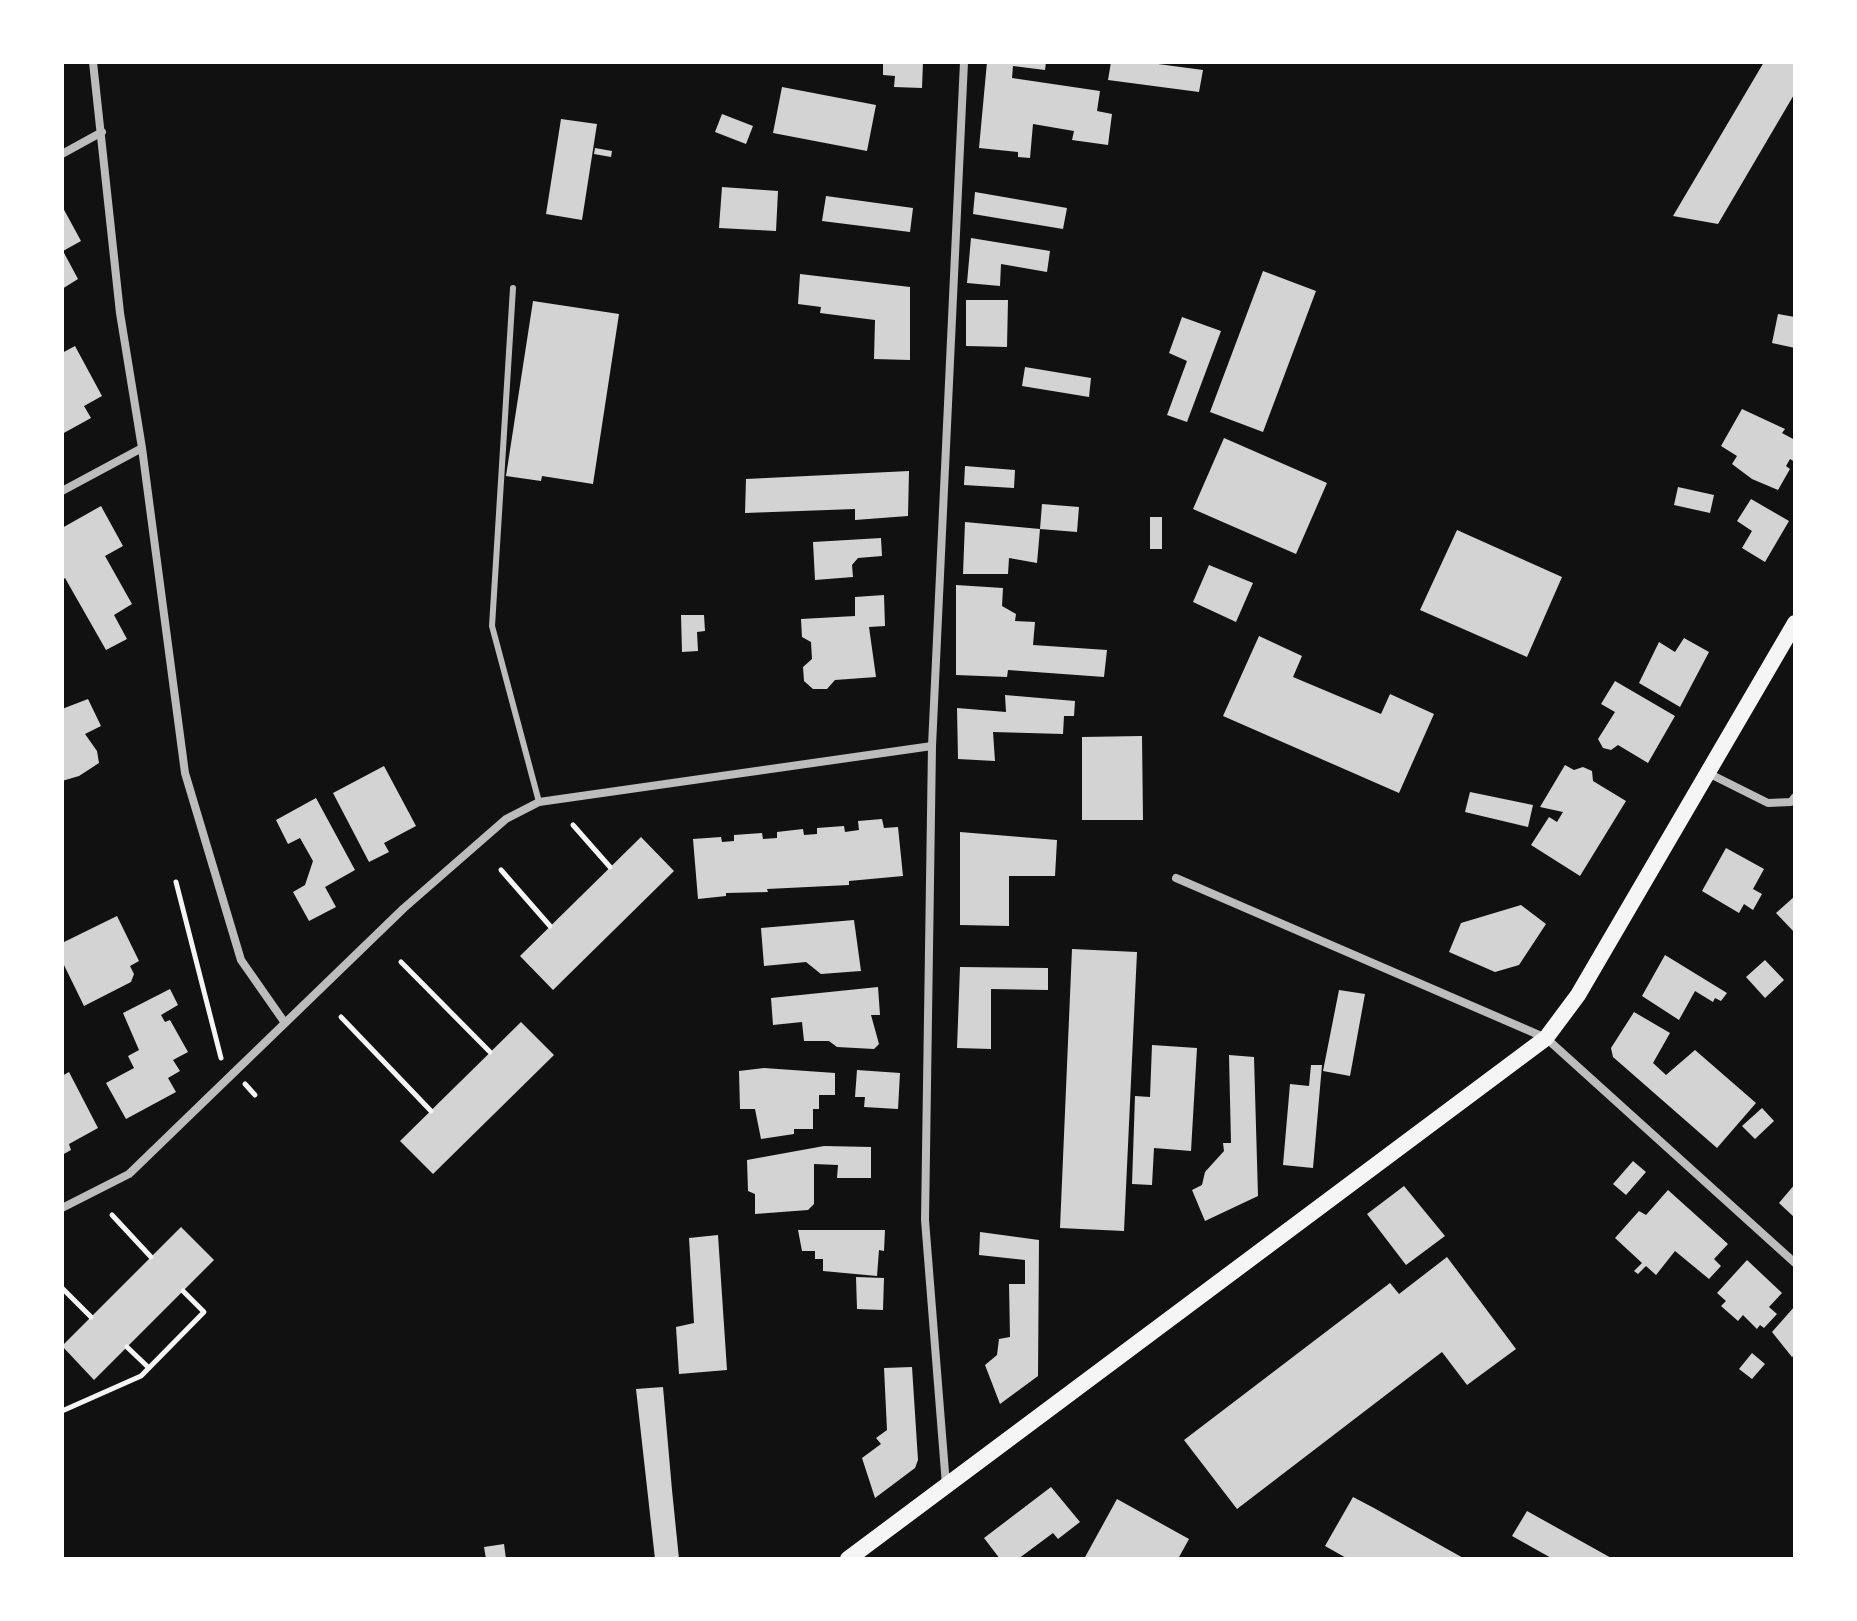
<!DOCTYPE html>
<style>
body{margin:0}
#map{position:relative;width:1857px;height:1621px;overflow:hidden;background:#111;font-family:"DM Sans",sans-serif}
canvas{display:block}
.frame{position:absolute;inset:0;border:64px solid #fff;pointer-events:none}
</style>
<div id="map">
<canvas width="1857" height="1621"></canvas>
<div class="frame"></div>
</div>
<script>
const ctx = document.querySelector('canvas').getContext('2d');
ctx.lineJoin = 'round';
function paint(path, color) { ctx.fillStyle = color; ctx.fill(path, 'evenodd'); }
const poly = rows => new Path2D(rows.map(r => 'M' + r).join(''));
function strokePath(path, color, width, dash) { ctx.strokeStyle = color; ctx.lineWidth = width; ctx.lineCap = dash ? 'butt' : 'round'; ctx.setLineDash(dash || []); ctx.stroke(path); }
paint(poly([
 [883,62,923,62,922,88,894,87,895,76,883,75],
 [987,62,1046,62,1045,70,1013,66,1012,78,1100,91,1097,111,1112,114,1108,145,1072,140,1074,131,1033,124,1030,158,1018,157,1018,152,979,148],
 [1111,62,1143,62,1203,70,1199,92,1108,80],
 [1764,62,1795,62,1795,93,1718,224,1673,216],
 [782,87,876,105,867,151,773,133],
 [722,114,753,126,746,144,715,132],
 [561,119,597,124,582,220,546,214],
 [595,148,612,151,611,157,594,154],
 [722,187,778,191,776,231,719,228],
 [975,192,1067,208,1063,229,973,214],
 [826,196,913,208,910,232,822,221],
 [62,206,81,241,63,251,78,279,62,289],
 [971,238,1050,251,1047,272,1001,264,1000,286,967,283],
 [1263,271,1316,291,1263,432,1210,412],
 [800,274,910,287,910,360,874,359,875,320,820,313,821,307,798,304],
 [966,300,1008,300,1007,347,966,346],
 [533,301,619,314,593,484,542,476,541,481,506,476],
 [1778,314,1795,317,1795,348,1772,343],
 [1182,317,1221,331,1187,422,1167,415,1187,361,1169,353],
 [75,346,102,396,84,406,91,418,62,434,62,353],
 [1025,367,1091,378,1089,397,1022,386],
 [1742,409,1785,429,1782,433,1795,440,1795,462,1790,459,1786,466,1790,469,1778,490,1752,479,1732,464,1737,456,1721,446],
 [1224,438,1327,483,1296,554,1193,509],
 [965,466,1015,470,1014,488,964,485],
 [909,471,908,516,855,520,855,509,745,513,746,479],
 [1678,487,1714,495,1710,513,1674,505],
 [1751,499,1789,521,1765,562,1742,548,1752,531,1737,521],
 [1042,504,1079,507,1077,532,1040,529],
 [101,506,123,546,105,556,132,604,114,615,127,639,106,650,65,578,62,580,62,528],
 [1150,517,1162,517,1162,549,1150,549],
 [965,522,1040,529,1037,563,1009,558,1008,574,963,574],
 [1457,530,1562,577,1527,657,1420,610],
 [881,538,882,556,858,558,852,565,853,577,815,580,813,542],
 [1209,565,1253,583,1236,622,1193,602],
 [956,585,1003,588,1002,606,1016,614,1015,621,1035,622,1033,645,1107,650,1104,677,1008,670,1007,677,956,675],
 [884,595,885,626,869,627,876,677,835,680,827,689,813,689,804,681,803,667,812,659,811,642,802,637,801,619,855,616,855,597],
 [681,615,704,615,705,631,697,632,698,651,682,652],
 [1259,636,1302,656,1293,677,1381,714,1390,694,1434,714,1399,793,1223,716],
 [1684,638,1709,652,1680,707,1639,683,1659,642,1675,652],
 [1615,681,1675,716,1648,763,1618,745,1611,750,1603,748,1598,739,1615,712,1601,704],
 [1005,695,1075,701,1074,716,1064,716,1063,734,993,732,995,761,958,759,957,708,1006,712],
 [88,699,101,726,85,734,97,751,99,763,79,776,62,781,62,709],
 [1142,736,1143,820,1082,820,1082,737],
 [1565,765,1574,770,1583,767,1592,771,1593,781,1626,801,1580,876,1531,845,1549,817,1557,822,1563,812,1540,807],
 [384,766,416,826,384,843,389,852,369,862,333,793],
 [1470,792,1533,805,1528,827,1465,812],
 [316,798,355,870,325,887,336,907,309,921,293,892,305,885,313,861,300,838,288,844,276,820],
 [882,819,884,828,898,827,903,876,849,881,849,885,767,889,768,892,726,893,726,896,698,899,693,839,721,837,722,842,734,841,734,835,762,833,763,839,777,838,777,832,803,829,804,835,817,834,817,828,844,826,845,832,859,830,858,821],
 [960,832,1057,840,1055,876,1009,876,1009,926,960,925],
 [641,837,674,871,553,990,520,956],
 [1726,848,1764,869,1753,889,1762,894,1753,910,1744,904,1739,913,1702,891],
 [1795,896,1795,933,1776,913],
 [1521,905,1546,924,1519,965,1495,972,1449,952,1461,923],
 [117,916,139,961,130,966,134,974,131,982,84,1006,62,961,62,943],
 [854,920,861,971,821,974,806,962,764,966,761,928],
 [1072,949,1137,952,1124,1231,1060,1228],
 [1665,955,1727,993,1721,1001,1715,998,1713,1002,1695,991,1679,1020,1642,996],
 [1765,960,1784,980,1765,998,1746,977],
 [960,967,1048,968,1048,990,991,989,991,1049,957,1048],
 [878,987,880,1015,871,1015,879,1044,874,1049,837,1047,829,1041,804,1041,802,1022,773,1025,771,998],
 [170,989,178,1005,161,1015,165,1022,170,1020,188,1052,173,1060,180,1071,168,1078,176,1092,126,1119,106,1083,134,1068,128,1056,139,1050,123,1013],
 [1339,990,1365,994,1350,1076,1323,1071],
 [1634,1012,1670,1033,1653,1063,1666,1075,1695,1050,1756,1103,1717,1148,1613,1057,1611,1048],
 [521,1022,554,1055,433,1174,400,1141],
 [1152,1045,1197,1048,1191,1151,1154,1148,1152,1185,1132,1184,1135,1096,1150,1097],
 [1229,1055,1254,1057,1258,1196,1205,1221,1192,1190,1202,1185,1205,1172,1224,1151,1223,1143,1231,1143],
 [1311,1065,1322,1065,1313,1168,1283,1165,1290,1084,1309,1086],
 [764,1068,835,1073,835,1095,819,1095,819,1109,813,1109,813,1129,794,1129,794,1134,761,1139,755,1109,740,1109,739,1071],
 [857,1070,900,1073,898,1109,864,1107,865,1097,855,1097],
 [69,1072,98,1128,69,1144,71,1150,62,1155,62,1076],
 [1762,1108,1774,1121,1755,1139,1742,1126],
 [824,1146,871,1147,871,1178,837,1178,838,1165,814,1164,814,1204,808,1210,755,1214,755,1194,748,1191,747,1160],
 [1633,1161,1646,1172,1626,1195,1613,1184],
 [1795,1184,1795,1218,1779,1203],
 [1404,1186,1445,1236,1406,1265,1367,1214],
 [1668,1190,1728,1244,1714,1259,1721,1266,1709,1279,1675,1251,1656,1275,1646,1266,1638,1274,1634,1271,1642,1263,1615,1238,1639,1211,1646,1215],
 [181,1227,214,1260,94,1380,62,1346],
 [798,1230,885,1230,884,1251,879,1250,877,1276,823,1271,823,1259,815,1259,815,1251,802,1251],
 [980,1232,1039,1240,1038,1376,1000,1404,985,1365,997,1355,999,1339,1010,1337,1009,1284,1025,1284,1025,1260,979,1255],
 [718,1235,727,1370,679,1374,676,1327,694,1323,689,1238],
 [1447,1257,1516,1349,1467,1385,1442,1352,1237,1509,1184,1440,1390,1283,1399,1294],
 [1747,1260,1782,1293,1769,1307,1777,1314,1764,1328,1760,1325,1757,1329,1743,1315,1738,1321,1721,1306,1726,1301,1717,1293],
 [856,1277,884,1278,883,1310,857,1309],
 [1795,1306,1795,1354,1792,1357,1772,1332],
 [1752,1353,1765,1364,1752,1379,1739,1369],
 [912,1367,918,1460,915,1468,875,1498,862,1458,881,1444,876,1438,887,1430,884,1368],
 [663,1387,672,1490,679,1559,655,1559,636,1389],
 [1051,1487,1080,1522,1058,1539,1053,1533,1018,1559,1000,1559,984,1538],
 [1353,1497,1374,1508,1465,1559,1348,1559,1325,1546],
 [1117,1499,1189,1539,1178,1559,1084,1559],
 [1527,1511,1613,1559,1553,1559,1512,1536],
 [504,1544,506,1559,486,1559,484,1547]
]), '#d3d3d3');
strokePath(poly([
 [573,825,610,867],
 [501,870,550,926],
 [176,882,221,1058],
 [401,962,490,1052],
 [341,1017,431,1111],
 [245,1084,255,1095],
 [112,1215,151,1257],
 [62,1288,91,1317],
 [127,1347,149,1368],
 [62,1411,141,1376,204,1312,183,1291]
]), '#f5f5f5', 5);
strokePath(poly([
 [513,288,492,626,539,802]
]), '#bcbcbc', 6);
strokePath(poly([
 [93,62,120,313,142,448,185,773,241,960,285,1023],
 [62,154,102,132],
 [62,491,142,448],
 [1708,773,1768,803,1791,802,1795,797],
 [1176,878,1546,1038,1795,1263],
 [62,1208,129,1174,404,908,506,819,539,802,932,746],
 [946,1485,925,1220,932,746,964,62]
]), '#bcbcbc', 8);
strokePath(poly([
 [848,1559,1546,1038,1578,995,1795,623]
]), '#f5f5f5', 16);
</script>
